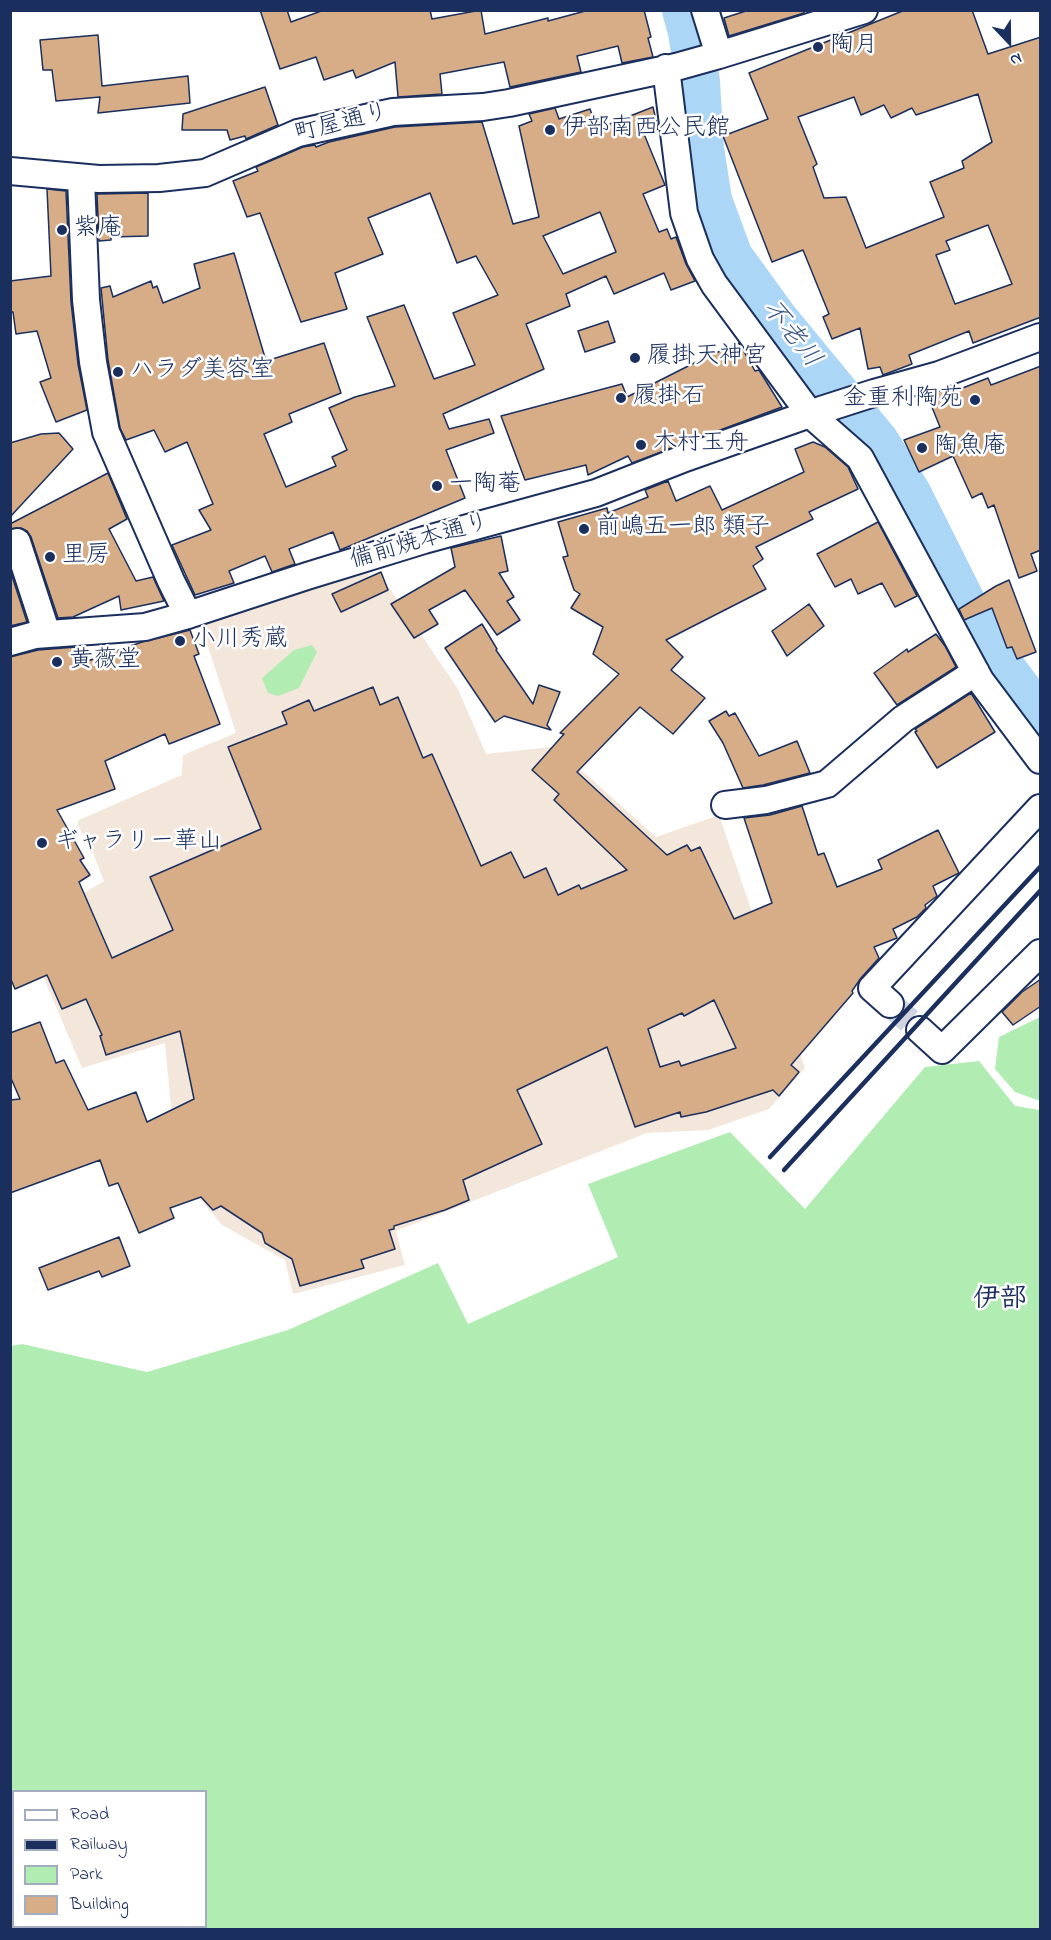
<!DOCTYPE html>
<meta charset="utf-8">
<style>
body{margin:0}
#map{position:relative;width:1051px;height:1940px;overflow:hidden;background:#fff;font-family:"Indie Flower",sans-serif}
canvas{display:block}
.frame{position:absolute;inset:0;border:12px solid #1b2f5e;pointer-events:none}
.legend{position:absolute;left:12px;top:1790px;width:195px;height:138px;box-sizing:border-box;background:#fff;border:2px solid #a4acbf;margin:0;padding:8px 10px;list-style:none;font-size:18px;color:#1b2f5e}
.legend li{display:flex;align-items:center;gap:12px;height:30px}
.legend b{width:30px;border:2px solid #a4acbf}
.north{position:absolute;left:979px;top:12px;width:60px;height:60px;-webkit-text-stroke:4px #fff;paint-order:stroke;rotate:158deg;font-size:16px;font-weight:700;line-height:24px;text-align:center;color:#1b2f5e}
.north::after{content:'';display:block;margin:auto;width:21px;height:27px;background:#1b2f5e;clip-path:polygon(50% 0,100% 100%,50% 72%,0 100%)}
</style>
<div id="map">
<canvas width="1051" height="1940"></canvas>
<div class="frame"></div>
<ul class="legend">
<li><b style="height:8px;background:#fff"></b>Road</li>
<li><b style="height:8px;background:#1b2f5e"></b>Railway</li>
<li><b style="height:16px;background:#b1edb2"></b>Park</li>
<li><b style="height:16px;background:#d7ad88"></b>Building</li>
</ul>
<div class="north">N</div>
</div>
<script>
const ctx = document.querySelector('canvas').getContext('2d');
ctx.lineJoin = 'round';
function paint(path, color) { ctx.fillStyle = color; ctx.fill(path, 'evenodd'); }
const poly = rows => new Path2D(rows.map(r => 'M' + r).join(''));
function strokePath(path, color, width, dash) { ctx.strokeStyle = color; ctx.lineWidth = width; ctx.lineCap = dash ? 'butt' : 'round'; ctx.setLineDash(dash || []); ctx.stroke(path); }
function write(font, color, halo, rows, align = 'center') {
  ctx.font = font + ' "Indie Flower","Klee One",sans-serif'; ctx.lineWidth = 5; ctx.setLineDash([]); ctx.textBaseline = 'middle'; ctx.strokeStyle = halo; ctx.fillStyle = color; for (const [text, x, y, turn = 0] of rows) {
    ctx.save(); ctx.translate(x, y); ctx.rotate((+turn || 0) * Math.PI / 180); ctx.textAlign = isNaN(turn) ? turn : align; if (halo) ctx.strokeText(text, 0, 0); ctx.fillText(text, 0, 0); ctx.restore();
  }
}
paint(poly([
 [365,568,375,591,388,586,458,689,486,754,551,747,588,776,656,837,719,815,805,1068,769,1109,708,1130,647,1133,396,1231,405,1265,293,1294,285,1260,222,1225,177,1171,165,1043,82,1068,24,931,28,927,104,881,92,850,77,824,79,820,182,775,183,755,236,733,200,622]
]), '#f3e6db');
paint(poly([
 [312,645,317,652,299,688,278,696,268,693,262,678,294,650],
 [1040,1017,1040,1101,1015,1092,995,1069,999,1037],
 [979,1061,1015,1106,1040,1110,1040,1929,11,1929,11,1346,22,1344,147,1372,288,1330,438,1263,468,1324,618,1257,588,1184,730,1132,805,1209,925,1067],
 [14,1792,206,1792,206,1926,14,1926]
]), '#b1edb2');
strokePath(poly([
 [684,10,690,32,698,82,702,149,710,200,731,257,776,319,878,443,910,495,983,641,1040,717]
]), '#abd6f6', 44);
const building = poly([
 [260,10,287,10,291,22,324,10,430,10,432,19,481,10,485,34,548,18,548,21,589,10,644,10,651,37,648,38,653,57,622,63,618,46,577,56,581,72,510,87,504,62,440,74,442,94,398,97,395,62,356,78,353,70,324,80,316,57,280,69,260,10],
 [749,10,804,10,804,13,729,36,724,18,749,10],
 [905,10,972,10,988,54,1041,37,1041,317,973,343,969,331,909,355,912,364,883,375,880,367,868,369,860,328,832,339,823,317,829,314,803,250,772,262,723,136,768,119,749,73,905,10],
 [978,94,992,142,962,161,964,168,930,182,944,217,866,248,846,197,824,198,813,167,817,164,798,117,854,97,861,115,884,105,891,118,912,108,916,115,978,94],
 [988,225,1012,284,955,304,936,255,950,250,946,241,988,225],
 [98,35,102,86,188,76,190,103,98,113,100,97,56,101,52,70,43,70,40,40,98,35],
 [265,87,278,125,246,139,245,136,230,140,227,130,182,130,183,114,265,87],
 [653,107,658,129,644,134,665,185,643,194,659,232,667,229,671,239,676,237,686,264,695,281,671,290,664,273,614,294,606,276,566,294,570,306,526,324,544,369,443,414,449,429,489,419,494,433,446,450,465,498,340,550,333,532,289,549,295,564,272,572,265,556,229,571,234,583,195,595,172,545,211,530,199,510,213,504,187,442,165,452,154,430,126,440,120,428,108,360,101,288,110,286,113,297,151,281,153,288,157,286,163,303,200,288,194,264,234,253,266,361,324,343,341,393,289,414,292,422,264,434,286,487,336,466,332,457,347,450,329,408,355,397,395,386,367,317,404,305,434,379,475,365,453,313,498,295,476,256,457,263,430,193,368,218,383,254,335,273,347,309,301,322,260,213,247,217,233,181,258,171,256,167,303,147,315,145,316,147,329,142,395,127,482,122,513,224,539,217,519,126,532,121,529,114,555,108,559,119,590,109,597,129,653,107],
 [600,212,616,252,563,274,543,236,600,212],
 [47,189,66,191,71,302,78,364,87,410,56,422,40,382,51,378,37,331,16,334,13,312,10,312,10,281,51,276,47,189],
 [148,193,148,236,111,237,111,240,99,241,97,194,148,193],
 [608,321,615,342,585,352,578,331,608,321],
 [739,343,755,371,759,370,782,407,632,463,628,456,588,475,586,465,525,480,501,416,622,384,627,397,704,358,739,343],
 [1041,366,1041,550,1031,554,1037,571,1019,578,994,505,988,508,982,493,972,498,953,456,919,472,904,440,940,427,927,395,948,388,950,393,988,378,991,385,1041,366],
 [59,433,73,449,10,517,10,443,41,434,59,433],
 [813,442,825,447,848,467,858,489,809,512,813,519,756,547,763,559,753,566,766,589,666,640,683,657,671,670,705,698,673,734,640,707,577,772,667,855,687,845,691,851,700,847,734,919,772,903,744,818,770,815,802,806,818,855,824,853,837,887,882,869,878,860,938,830,959,873,933,886,937,896,925,905,926,908,917,917,893,929,897,938,874,947,879,958,861,978,852,991,853,993,791,1065,799,1072,779,1096,773,1090,706,1112,681,1117,680,1112,635,1127,607,1047,517,1090,542,1144,463,1180,469,1200,445,1210,394,1226,394,1229,389,1230,395,1249,361,1260,364,1268,300,1286,292,1259,265,1243,262,1233,221,1206,213,1210,201,1197,170,1208,174,1218,139,1233,118,1183,109,1186,100,1160,10,1193,10,1100,20,1099,10,1076,10,1033,40,1022,56,1063,64,1060,88,1110,136,1092,147,1122,194,1099,180,1031,106,1055,100,1036,102,1035,86,999,62,1009,47,975,15,989,10,977,10,657,38,650,76,647,79,664,142,642,190,630,199,654,194,656,220,724,169,744,165,734,105,761,115,789,57,810,84,858,80,860,90,875,79,882,112,958,173,930,150,877,261,829,228,747,287,724,282,712,309,700,314,711,373,687,380,705,398,697,423,758,432,754,481,866,511,852,524,878,546,868,558,895,579,885,581,889,627,870,554,800,559,794,532,770,564,734,560,733,619,674,593,654,603,627,571,608,580,594,574,590,563,557,568,556,558,522,607,508,608,513,648,497,645,490,668,481,676,501,710,486,722,510,804,472,795,449,813,442],
 [714,1000,736,1048,681,1066,679,1061,660,1067,648,1029,682,1013,684,1016,714,1000],
 [108,473,127,519,109,529,136,581,153,577,164,601,121,610,119,596,73,617,58,618,31,537,27,531,21,528,10,529,10,524,108,473],
 [878,522,917,596,895,607,882,583,858,594,851,579,835,587,817,554,878,522],
 [501,536,508,571,499,573,514,597,507,601,520,620,497,635,465,590,429,610,438,624,414,638,391,604,455,567,451,548,501,536],
 [10,570,27,622,10,626,10,570],
 [381,572,388,590,341,612,332,594,381,572],
 [1009,580,1036,652,1017,659,1012,647,1007,648,992,608,964,620,959,609,996,586,1009,580],
 [809,604,824,626,787,656,772,631,809,604],
 [482,624,497,649,496,650,533,704,539,685,560,692,547,725,551,730,504,716,495,722,445,648,482,624],
 [936,634,945,646,956,667,897,705,874,673,907,649,908,652,936,634],
 [971,693,995,732,937,768,915,732,917,731,915,729,971,693],
 [726,711,729,716,735,713,759,756,797,741,810,773,763,785,743,788,723,743,709,721,726,711],
 [1041,979,1041,1006,1013,1025,1002,1012,1022,992,1041,979],
 [119,1237,130,1266,102,1277,99,1271,48,1290,39,1268,119,1237]
]);
paint(building, '#d7ad88');
strokePath(building, '#1b2f5e', 1.5);
strokePath(poly([
 [890,1004,920,1030]
]), '#d1d5df', 26, [26, 13]);
const street = poly([
 [705,10,719,55],
 [666,68,684,213,700,259,714,284,810,414,860,458,980,680,1040,760],
 [10,171,99,179,159,178,205,173,298,133,393,112,483,107,509,103,676,67,719,55,864,10],
 [81,179,86,300,93,362,106,432,171,581,188,615],
 [17,542,47,634],
 [10,642,35,635,145,627,188,615,307,576,424,540,596,493,685,458,821,410,874,393,939,375,1040,337],
 [725,805,766,800,827,784,903,719,976,672],
 [890,1004,872,988,1040,808],
 [920,1030,942,1050,1040,953]
]);
strokePath(street, '#1b2f5e', 30);
strokePath(street, '#fff', 26);
strokePath(poly([
 [770,1157,1040,867],
 [784,1170,1040,891]
]), '#1b2f5e', 4.5);
for (const [x, y, r, color] of [
 [818,47,6,"#1b2f5e"],
 [550,130,6,"#1b2f5e"],
 [62,230,6,"#1b2f5e"],
 [635,358,6,"#1b2f5e"],
 [118,372,6,"#1b2f5e"],
 [621,398,6,"#1b2f5e"],
 [975,400,6,"#1b2f5e"],
 [641,445,6,"#1b2f5e"],
 [922,448,6,"#1b2f5e"],
 [437,486,6,"#1b2f5e"],
 [584,529,6,"#1b2f5e"],
 [50,557,6,"#1b2f5e"],
 [180,641,6,"#1b2f5e"],
 [57,662,6,"#1b2f5e"],
 [42,843,6,"#1b2f5e"]
]) { const dot = new Path2D(); dot.arc(x, y, r, 0, 2 * Math.PI); ctx.fillStyle = color; ctx.fill(dot); strokePath(dot, '#fff', 2); }
write('24px', '#1b2f5e', '#fff', [
 ["陶月",830,47],
 ["伊部南西公民館",562,130],
 ["紫庵",74,230],
 ["履掛天神宮",647,358],
 ["ハラダ美容室",130,372],
 ["履掛石",633,398],
 ["金重利陶苑",963,400,"right"],
 ["木村玉舟",653,445],
 ["陶魚庵",934,448],
 ["一陶菴",449,486],
 ["前嶋五一郎 類子",596,529],
 ["里房",62,557],
 ["小川秀蔵",192,641],
 ["黄薇堂",69,662],
 ["ギャラリー華山",54,843]
], 'left');
write('24px', '#1b2f5e', '#fff', [
 ["町屋通り",342,125,-14],
 ["備前焼本通り",420,543,-16]
]);
write('italic 26px', '#3f5984', '#fff', [
 ["不老川",790,335,52]
]);
write('bold 27px', '#1b2f5e', '#fff', [
 ["伊部",1000,1302]
]);
</script>
